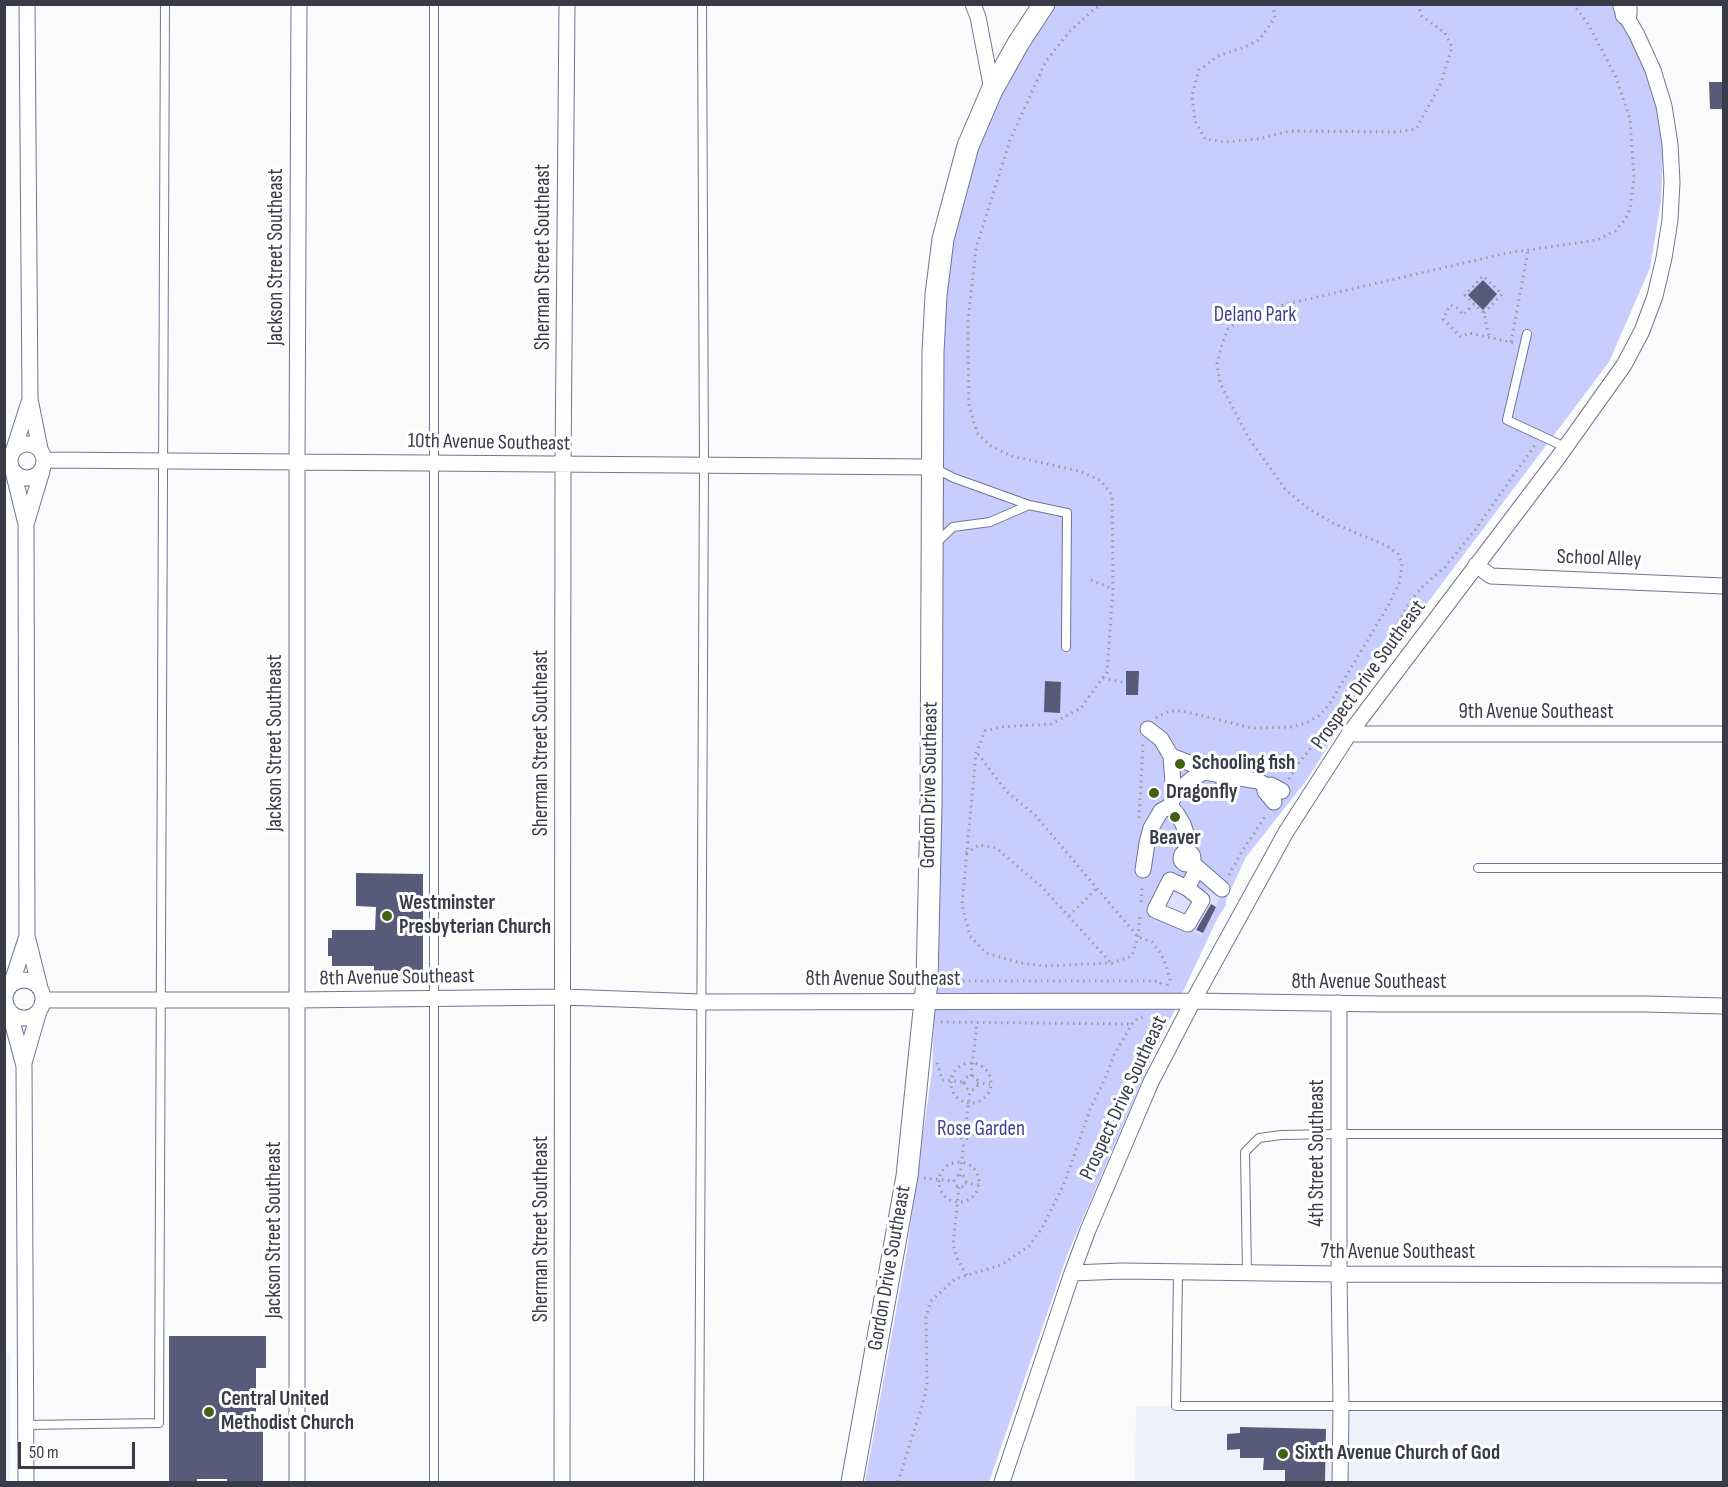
<!DOCTYPE html>
<style>
body{margin:0}
#map{position:relative;width:1728px;height:1487px;overflow:hidden;background:#fbfbfb;font-family:"Sofia Sans Condensed",sans-serif}
canvas{display:block}
.frame{position:absolute;inset:0;border:6px solid #393b49;pointer-events:none}
.scale{position:absolute;left:18px;top:1442px;width:117px;height:27px;box-sizing:border-box;border:3px solid #393b49;border-top:0;padding-left:8px;font-size:18px;line-height:21px;white-space:nowrap;color:#393b49;-webkit-text-stroke:4px #fff;paint-order:stroke}
</style>
<div id="map">
<canvas width="1728" height="1487"></canvas>
<div class="frame"></div>
<div class="scale">50 m</div>
</div>
<script>
const ctx = document.querySelector('canvas').getContext('2d');
ctx.lineJoin = 'round';
function paint(path, color) { ctx.fillStyle = color; ctx.fill(path, 'evenodd'); }
const poly = rows => new Path2D(rows.map(r => 'M' + r).join(''));
function strokePath(path, color, width, dash) { ctx.strokeStyle = color; ctx.lineWidth = width; ctx.lineCap = dash ? 'butt' : 'round'; ctx.setLineDash(dash || []); ctx.stroke(path); }
function write(font, color, halo, rows, align = 'center') {
  ctx.font = font + ' "Sofia Sans Condensed",sans-serif'; ctx.lineWidth = 6; ctx.setLineDash([]); ctx.textBaseline = 'middle'; ctx.strokeStyle = halo; ctx.fillStyle = color; for (const [text, x, y, turn = 0] of rows) {
    ctx.save(); ctx.translate(x, y); ctx.rotate((+turn || 0) * Math.PI / 180); ctx.textAlign = isNaN(turn) ? turn : align; if (halo) ctx.strokeText(text, 0, 0); ctx.fillText(text, 0, 0); ctx.restore();
  }
}
paint(poly([
 [5,1353,11,1353,10,1482,4,1482],
 [1136,1406,1723,1407,1723,1482,1135,1482]
]), '#eff1fa');
paint(poly([
 [1055,5,1614,5,1629,28,1652,79,1664,129,1661,201,1650,268,1609,362,1413,622,1352,708,1306,781,1246,857,1226,900,1226,905,1217,919,1147,1069,1068,1253,989,1482,865,1482,906,1256,932,1071,941,786,943,497,941,369,944,291,953,223,969,163,1006,80,1044,17]
]), '#c7cdfc');
paint(poly([
 [1165,877,1203,895,1208,890,1220,898,1202,935,1146,911]
]), '#dce0fd');
paint(poly([
 [1709,82,1724,82,1724,109,1710,109],
 [1483,280,1497,294,1483,310,1468,295],
 [1126,671,1139,671,1138,695,1126,695],
 [1045,681,1061,682,1060,713,1044,712],
 [356,873,423,874,423,971,399,971,399,974,374,974,374,966,332,966,332,956,328,956,328,938,332,938,332,930,375,930,376,907,356,906],
 [1211,904,1216,907,1203,933,1196,930],
 [169,1336,266,1336,266,1368,256,1368,256,1420,263,1420,263,1482,227,1482,227,1479,197,1479,197,1482,169,1482],
 [1240,1427,1326,1429,1325,1482,1285,1482,1285,1470,1263,1470,1264,1458,1240,1458,1240,1449,1227,1450,1227,1434,1240,1433]
]), '#575b79');
const lane = poly([
 [1527,334,1507,420,1565,447],
 [934,468,954,478,1029,505,1067,513,1066,647],
 [935,544,953,527,990,522,1029,505],
 [1478,868,1724,868],
 [1178,1273,1176,1406,1724,1406],
 [1247,1274,1245,1152,1259,1138,1281,1135,1339,1134,1724,1134],
 [27,1425,159,1423,165,4],
 [434,1482,434,4],
 [699,1482,704,467,702,4]
]);
const street = poly([
 [27,4,30,399,40,449],
 [973,4,978,17,992,90],
 '10 461a17 17 0 1 1 34 0a17 17 0 1 1-34 0Z',
 [14,449,29,402],
 [45,460,932,467],
 [13,471,26,524,27,936,40,988],
 [27,521,42,471],
 [1476,565,1491,576,1724,586],
 [1148,729,1161,739,1171,756,1200,767,1204,772],
 [1349,734,1724,734],
 [1171,756,1173,783,1175,793],
 [1224,776,1224,792],
 [1267,786,1271,785,1282,791],
 '1181 858a6 6 0 1 1 12 0a6 6 0 1 1-12 0Z',
 [1186,852,1187,836,1183,824,1177,814,1170,806,1175,793,1193,778,1204,772,1258,781,1267,786,1265,791,1274,802],
 [1192,863,1222,889],
 [1143,870,1147,843,1151,828,1161,811,1170,806],
 [1187,888,1170,880,1155,910,1188,924,1202,900,1187,888,1198,868],
 '5 999a19 19 0 1 1 38 0a19 19 0 1 1-38 0Z',
 [11,985,27,936],
 [43,1000,296,1000,563,997,702,1002,1193,1001,1380,1004,1644,1004,1724,1006],
 [1339,1003,1339,1274,1341,1406,1340,1482],
 [9,1010,24,1066,26,1482],
 [24,1063,39,1011],
 [1072,1273,1122,1271,1339,1274,1724,1275],
 [297,1482,297,461,299,4],
 [562,1482,563,464,567,4],
 [1002,1482,1072,1273,1088,1230,1151,1082,1193,1001,1286,832,1349,734,1557,459,1624,365,1642,331,1655,296,1664,258,1670,220,1672,182,1670,144,1664,106,1653,70,1637,35,1621,7]
]);
const secondary = poly([
 [1626,14,1626,4],
 [852,1482,907,1176,927,981,931,806,933,352,936,295,943,239,968,146,992,90,1019,42,1044,4]
]);
strokePath(lane, '#717595', 10);
strokePath(street, '#717595', 17);
strokePath(secondary, '#717595', 23);
strokePath(poly([
 [1103,4,1093,10,1070,31,1046,61,1010,140,976,248,968,320,968,351,969,405,977,433,991,446,1011,456,1079,471,1100,480,1112,495,1113,589,1107,672,1081,708,1051,724,1000,727,985,731,976,753,962,905,970,936,986,953,1021,963,1044,966,1112,963,1132,956,1138,937,1140,915],
 [1273,4,1275,18,1259,40,1242,48,1220,55,1199,70,1192,95,1195,121,1205,139,1225,142,1258,139,1289,131,1396,132,1416,129,1441,83,1452,47,1445,33,1422,16,1419,8,1421,4],
 [1474,304,1463,315,1457,308,1450,305,1443,319,1461,337,1469,333,1514,343],
 [1484,313,1502,294,1483,276,1465,295,1484,313,1489,337],
 [1511,342,1528,251],
 [1091,580,1113,589],
 [1103,678,1126,683],
 [1156,718,1169,711,1182,711,1252,728,1292,727,1308,722,1320,715,1330,703,1388,606,1400,581,1402,563,1398,554,1387,546,1333,523,1306,507,1285,489,1248,437,1220,383,1217,364,1222,344,1228,329,1247,316,1287,304,1507,253,1597,240,1615,231,1625,220,1630,209,1634,178,1630,119,1615,75,1587,22,1573,4],
 [978,754,1007,792,1035,815,1138,937,1152,942,1161,954,1166,965,1170,980,1167,986],
 [1289,779,1298,764,1352,697,1387,643,1411,600,1423,586,1445,567,1475,530,1535,445],
 [1139,818,1143,744],
 [966,853,979,845,996,848,1042,887,1111,963],
 [1229,875,1241,853,1266,815],
 [1141,902,1142,885],
 [1069,916,1097,888],
 [945,981,1159,981,1164,987],
 [941,1022,1132,1024],
 '951 1083a20 20 0 1 1 40 0a20 20 0 1 1-40 0Z',
 [937,1063,942,1080,964,1082],
 [971,1076,977,1022],
 '964 1083a7 7 0 1 1 14 0a7 7 0 1 1-14 0Z',
 [977,1083,990,1084],
 '958 1132a7 7 0 1 1 14 0a7 7 0 1 1-14 0Z',
 [966,1125,970,1089],
 [947,1130,958,1131],
 [972,1134,995,1136],
 '939 1182a20 20 0 1 1 40 0a20 20 0 1 1-40 0Z',
 '954 1181a6 6 0 1 1 12 0a6 6 0 1 1-12 0Z',
 [960,1176,964,1140],
 [924,1178,954,1181],
 [965,1183,979,1185],
 [959,1187,953,1244,957,1258,967,1276],
 [898,1482,924,1399,927,1384,926,1316,931,1301,955,1279,1001,1265,1029,1246,1042,1228,1064,1184,1091,1107,1105,1079,1114,1055,1132,1024,1138,1018,1144,1017]
]), '#9a9ba2', 3, [1.5, 4.5]);
strokePath(lane, '#fff', 8);
strokePath(street, '#fff', 15);
strokePath(secondary, '#fff', 21);
for (const [x, y, r, color] of [
 [1180,764,6,"#436115"],
 [1154,793,6,"#436115"],
 [1175,817,6,"#436115"],
 [387,916,6,"#436115"],
 [209,1412,6,"#436115"],
 [1283,1454,6,"#436115"]
]) { const dot = new Path2D(); dot.arc(x, y, r, 0, 2 * Math.PI); ctx.fillStyle = color; ctx.fill(dot); strokePath(dot, '#fff', 2); }
write('21px', '#393b49', '#fff', [
 ["Jackson Street Southeast",277,257,-90],
 ["Sherman Street Southeast",544,257,-90],
 ["10th Avenue Southeast",489,443,1],
 ["School Alley",1599,559,2],
 ["Prospect Drive Southeast",1369,675,-54],
 ["9th Avenue Southeast",1536,713],
 ["Jackson Street Southeast",276,743,-90],
 ["Sherman Street Southeast",542,743,-90],
 ["Gordon Drive Southeast",930,785,-89],
 ["8th Avenue Southeast",397,978,-1],
 ["8th Avenue Southeast",883,980],
 ["8th Avenue Southeast",1369,983],
 ["Prospect Drive Southeast",1124,1098,-65],
 ["4th Street Southeast",1318,1153,-90],
 ["Sherman Street Southeast",542,1229,-90],
 ["Jackson Street Southeast",275,1230,-90],
 ["7th Avenue Southeast",1398,1253],
 ["Gordon Drive Southeast",890,1268,-80]
]);
write('21px', '#414292', '#fff', [
 ["Delano Park",1255,316],
 ["Rose Garden",981,1130]
]);
write('bold 21px', '#393b49', '#fff', [
 ["Schooling fish",1192,764],
 ["Dragonfly",1166,793],
 ["Beaver",1175,839,"center"],
 ["Westminster",399,904],
 ["Presbyterian Church",399,928],
 ["Central United",221,1400],
 ["Methodist Church",221,1424],
 ["Sixth Avenue Church of God",1295,1454]
], 'left');
</script>
